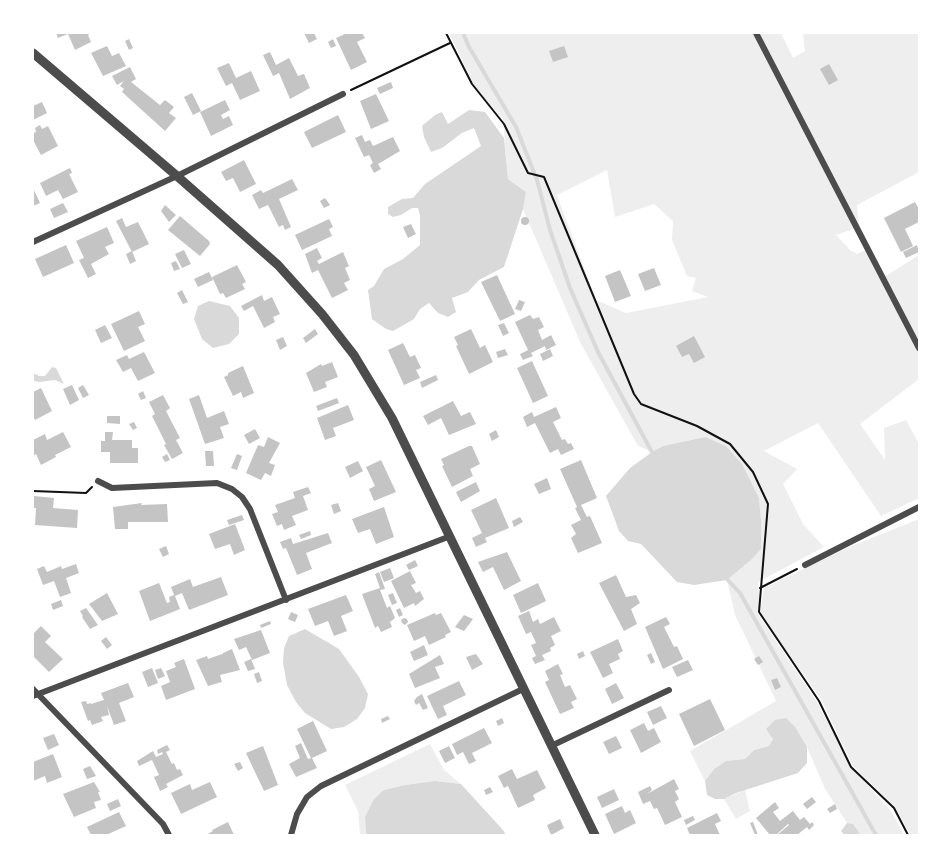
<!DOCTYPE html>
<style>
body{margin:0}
#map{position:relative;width:952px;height:868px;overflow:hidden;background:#fff;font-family:Roboto,sans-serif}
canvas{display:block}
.frame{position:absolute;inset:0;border:34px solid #fff;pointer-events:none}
</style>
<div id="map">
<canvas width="952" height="868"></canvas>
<div class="frame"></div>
</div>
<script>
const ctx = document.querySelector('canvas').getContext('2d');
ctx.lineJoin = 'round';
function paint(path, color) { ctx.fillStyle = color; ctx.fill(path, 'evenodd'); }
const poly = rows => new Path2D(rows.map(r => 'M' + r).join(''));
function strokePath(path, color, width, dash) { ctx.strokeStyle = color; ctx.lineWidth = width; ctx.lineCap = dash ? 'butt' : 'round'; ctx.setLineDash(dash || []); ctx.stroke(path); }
paint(poly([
 [449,33,781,33,793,58,805,51,803,33,919,33,919,172,857,205,859,227,836,235,850,250,857,254,866,250,881,279,919,255,919,379,860,424,885,460,884,428,906,420,919,444,919,498,881,516,818,423,764,451,797,469,783,484,803,524,824,547,758,582,760,610,757,613,817,702,851,767,891,811,904,835,861,835,853,824,847,823,825,789,807,747,773,739,769,746,754,750,745,759,726,761,714,769,705,781,690,751,776,701,735,615,727,580,751,560,761,549,761,520,759,498,705,437,663,446,652,452,638,446,581,344,523,209,526,192,508,179,503,119,476,89],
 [607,170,615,217,654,204,673,221,672,240,687,276,696,278,692,291,708,297,626,313,596,300,557,195],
 [919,519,919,835,911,835,894,806,853,766,821,699,760,614,764,588,847,548],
 [430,744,444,770,461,784,435,781,405,785,384,790,365,817,366,835,360,835,358,811,345,785],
 [745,790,750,811,736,819,724,799]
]), '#eee');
paint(poly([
 [469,110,485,112,504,138,508,179,526,192,523,209,504,267,479,280,468,292,452,298,456,312,448,317,438,313,429,303,420,309,414,319,393,331,386,329,372,319,368,290,374,286,384,269,403,259,420,245,420,216,418,208,412,208,401,215,393,217,388,214,388,207,402,199,413,198,425,184,481,146,474,128,462,133,442,148,431,152,424,137,422,126,435,115,442,112,448,124],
 [209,301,230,306,239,318,239,334,229,344,213,348,202,339,194,319,198,306],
 [52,367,56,368,64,384,55,380,40,382,33,381,33,373,39,376,45,376],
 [705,437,726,446,742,464,759,498,761,520,761,549,751,560,727,580,694,585,677,582,641,544,628,541,619,531,606,496,630,468,652,452,663,446],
 [305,629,339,649,359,677,368,694,365,708,357,719,344,727,331,729,305,713,296,702,287,685,283,663,284,648,289,636],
 [786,718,795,727,807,747,807,763,798,773,736,793,724,799,715,799,707,795,705,781,714,769,726,761,745,759,754,750,769,746,773,739,766,729,775,720],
 [435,781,461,784,503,830,506,835,366,835,365,817,374,799,384,790,405,785],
 [847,823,853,824,861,835,844,835,841,831]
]), '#d9d9d9');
strokePath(poly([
 [463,33,469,47,516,127,537,180,550,230,570,288,598,352,653,454],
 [725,577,740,593,876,835]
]), '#d9d9d9', 4);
paint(poly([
 [56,33,91,33,88,35,91,42,75,50,68,34,58,38],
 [304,33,314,33,317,39,309,43],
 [347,33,362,33,365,38,357,42,367,62,351,70,336,38],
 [129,39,133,48,129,50,125,41],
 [333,39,336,46,331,48,328,42],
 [107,46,112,56,119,53,126,66,103,76,91,53],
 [564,46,568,57,553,62,549,51],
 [270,52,276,65,289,58,298,76,304,74,310,88,290,99,279,73,273,76,263,55],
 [229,63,236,78,251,71,260,91,240,100,232,83,226,86,217,68],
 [829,64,838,80,829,85,820,69],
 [130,67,136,79,131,82,160,105,165,100,174,107,169,113,176,118,165,131,122,92,124,89,120,86,124,81,117,85,112,76],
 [391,82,393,88,380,94,377,88],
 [192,93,201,111,193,115,184,97],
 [376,94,389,121,371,129,360,101],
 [225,100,230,110,221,115,223,119,229,116,233,125,211,136,200,112],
 [42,102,47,113,33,120,33,106],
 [338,115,346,132,312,148,304,132],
 [40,125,42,129,48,126,58,146,41,155,33,140,33,133,36,132,35,128],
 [362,135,365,142,370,140,373,146,393,137,400,151,378,164,381,169,374,173,370,165,373,163,369,155,364,157,355,138],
 [244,160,256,184,240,192,233,178,226,181,221,172],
 [70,168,72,173,69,174,78,192,63,199,58,190,46,196,40,183],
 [292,179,298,190,279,199,291,227,285,230,283,225,279,227,268,205,259,209,252,195,261,190,263,193],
 [33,188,40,203,33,206],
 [325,198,330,205,324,208,320,201],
 [915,202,919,209,919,222,905,229,913,246,901,252,884,218],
 [63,203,68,212,54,218,50,209],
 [165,205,176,215,169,222,161,211],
 [180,216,209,241,210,244,200,256,168,230],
 '521 221a4 4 0 1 1 8 0a4 4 0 1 1-8 0Z',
 [122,218,126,227,138,222,149,244,132,252,116,221],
 [329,219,333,227,329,229,332,236,302,250,295,235],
 [411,224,416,234,408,238,403,227],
 [107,227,114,243,105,247,109,254,91,264,96,274,88,278,79,260,84,258,76,241],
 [66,245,74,263,43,277,35,259],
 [917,245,919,252,906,258,903,252],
 [317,248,322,258,317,261,319,264,343,252,349,266,345,268,350,280,344,283,348,290,332,298,318,270,312,273,305,254],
 [184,250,191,264,182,268,175,254],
 [132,251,136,261,130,264,126,254],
 [176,261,180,269,174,271,171,263],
 [237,265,246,282,242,284,245,289,226,298,223,293,220,294,212,277],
 [654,268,661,285,645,291,638,274],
 [620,270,631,296,615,302,605,276],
 [209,272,213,280,198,287,194,279],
 [497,275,515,314,500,321,481,282],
 [182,290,188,302,183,304,177,293],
 [262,295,264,301,272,297,280,314,273,317,275,322,264,328,253,306,244,311,241,306],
 [519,300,525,302,521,311,515,309],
 [139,311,145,324,138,327,145,341,124,351,111,324],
 [530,315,533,319,539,317,544,327,538,330,542,340,551,335,556,345,546,350,545,346,531,353,533,356,523,360,520,354,528,350,515,322],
 [504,323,509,333,503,336,498,325],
 [105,325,112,338,101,343,95,330],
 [315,329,318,334,306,343,303,338],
 [471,329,480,348,485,345,493,362,469,374,456,346,458,345,454,337],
 [694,336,705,357,694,363,689,354,682,357,676,346],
 [283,337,287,346,280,350,276,340],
 [403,343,410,357,415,355,421,368,416,370,420,378,404,385,388,350],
 [505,349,508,355,498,358,496,352],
 [550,349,553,356,543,361,540,354],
 [144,352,155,373,138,381,131,368,123,372,116,360,127,355,129,359],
 [532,361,548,396,533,403,517,368],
 [332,362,338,377,325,382,327,387,314,392,306,373,321,364,322,366],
 [243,366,254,393,243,398,241,392,233,396,224,377,228,375,228,373],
 [436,375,438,380,422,388,420,382],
 [72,385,79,400,70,405,63,389],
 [83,385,89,395,83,398,78,388],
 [41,388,52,411,35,420,33,416,33,392],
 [143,391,146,398,141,400,138,394],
 [163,395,170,408,166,411,180,438,176,440,183,453,172,459,164,445,166,444,152,416,155,414,149,402],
 [199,395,207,418,224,411,229,424,220,427,224,438,205,444,189,399],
 [337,398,339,403,318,411,316,406],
 [453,401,461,416,470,412,476,424,449,435,441,418,428,425,423,416],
 [348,405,354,420,333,428,336,436,325,440,317,418],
 [556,407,561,418,553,422,562,440,565,439,568,444,571,443,574,449,561,455,558,449,550,453,535,423,527,427,523,417,532,412,534,417],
 [107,416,120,416,120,424,107,423],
 [134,422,137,428,133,430,129,424],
 [255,429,260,438,249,444,244,435],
 [496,430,499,437,492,441,489,434],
 [63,432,71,447,55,455,56,457,41,465,36,454,33,456,33,440,45,434,47,440],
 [105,432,113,432,112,440,132,440,132,448,138,448,138,463,110,463,110,452,101,452,101,441,105,441],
 [268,437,280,443,269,463,275,465,271,476,265,473,261,480,246,473,258,445,264,447],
 [469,446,472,446,480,464,470,469,473,476,452,487,442,466,444,465,441,459],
 [205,451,213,451,214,466,206,466],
 [167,454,170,460,165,462,162,457],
 [237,454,242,456,237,470,231,468],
 [381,460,396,492,374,501,369,489,375,486,366,467],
 [581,460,597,498,581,505,587,517,590,516,602,543,578,553,571,538,576,534,571,525,581,520,575,508,577,507,560,469],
 [358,461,363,471,350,478,345,467],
 [547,478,551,489,539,494,534,484],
 [476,482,480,491,461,502,456,492],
 [308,487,311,493,303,496,308,510,292,516,296,525,284,530,282,524,277,526,272,514,278,512,275,505,295,498,293,492],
 [34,496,54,498,53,508,78,510,77,528,35,525,36,508,33,508],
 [496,498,509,528,485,538,487,542,476,547,472,538,482,533,471,510],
 [142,503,141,505,167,504,168,522,128,522,128,529,115,529,113,507],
 [338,503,341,511,334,514,331,505],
 [384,507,394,537,376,544,370,529,358,533,352,519],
 [242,515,244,520,229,525,227,520],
 [520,517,523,522,514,527,512,521],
 [235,524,245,550,234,555,230,544,215,549,209,534],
 [310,531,311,535,301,539,299,535],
 [328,533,332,543,306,553,312,569,297,575,286,548,283,549,280,542,291,538,293,544],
 [166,546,169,554,163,557,159,549],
 [507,552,521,581,504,590,493,567,483,572,478,562],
 [415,560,418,566,409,570,406,565],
 [76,564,79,573,66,578,71,593,60,597,54,581,43,585,37,569,44,566,47,572,61,566,62,569],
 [390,568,394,578,384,582,380,572],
 [410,571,416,583,411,585,416,593,420,591,424,599,415,606,414,603,404,608,391,581],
 [379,572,385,589,380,590,387,608,390,606,395,618,390,622,392,627,381,632,378,626,375,628,362,594,380,588,375,574],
 [616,575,626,597,636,595,640,603,631,609,637,624,624,631,599,583],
 [221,577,228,595,189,610,182,593,175,596,180,609,150,621,139,591,159,583,167,603,170,602,169,597,174,595,171,587,190,579,193,587],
 [538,583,546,601,521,613,513,595],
 [107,593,118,614,102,621,89,604],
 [393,593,397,603,392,605,388,595],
 [346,595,353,611,341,616,347,631,334,636,328,621,315,626,308,609],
 [61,600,63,606,53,610,51,604],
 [86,608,98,625,90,629,82,617,83,616,80,611],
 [400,608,403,615,399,617,396,610],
 [529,611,533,622,538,619,540,624,554,617,561,631,551,636,555,645,550,648,551,651,542,655,545,660,535,664,532,658,536,656,531,645,536,643,531,632,526,634,518,616],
 [291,612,298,615,295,622,288,619],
 [435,613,436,615,441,613,451,632,445,635,446,637,429,645,425,636,414,641,407,625],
 [464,615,473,619,464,631,455,627],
 [666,617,670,624,664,627,674,647,677,646,683,659,663,669,645,627],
 [404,618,407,619,408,622,405,625,402,623,401,620],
 [270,621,271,624,261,628,260,625],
 [41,626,51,636,45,642,63,659,49,672,33,656,33,634],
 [261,630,270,653,252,660,246,647,239,650,234,639],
 [106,637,112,645,107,649,101,641],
 [618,639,623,651,618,654,620,659,609,664,613,673,603,678,590,652],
 [424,645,428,655,414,661,410,652],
 [232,649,240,670,220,675,222,682,208,686,196,660,207,656,208,659,222,654,222,655,223,653],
 [583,651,585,656,579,659,577,654],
 [651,653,655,662,651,664,647,655],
 [476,654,483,664,472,670,466,657],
 [440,655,444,664,435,667,440,678,415,688,409,674],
 [759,656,763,662,758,665,754,659],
 [184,659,195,689,166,700,161,686,170,682,166,671,176,667,174,663],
 [251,659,255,669,248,671,244,662],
 [688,660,693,670,677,677,672,667],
 [558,664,563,674,560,675,565,687,570,685,577,699,571,702,574,708,560,714,545,682,549,680,545,671],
 [152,668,158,683,148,687,142,672],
 [161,668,165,676,158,679,155,670],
 [259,672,262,681,257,683,254,674],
 [777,678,781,687,775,690,771,680],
 [459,681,466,695,443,706,447,715,438,719,427,696],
 [128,683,134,697,119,703,126,721,114,725,107,706,109,715,101,717,103,721,92,725,90,720,88,721,81,702,86,701,87,704,91,703,91,704,104,700,101,693],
 [616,683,624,698,612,704,605,689],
 [422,694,428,708,423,710,419,703,416,705,414,701,417,697],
 [710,699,725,730,694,746,679,714],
 [661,706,667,718,653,725,647,712],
 [388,716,390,719,382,723,381,719],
 [502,718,504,723,498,726,496,721],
 [313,721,327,751,312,758,317,768,296,777,289,764,300,758,295,746,301,743,308,759,311,758,297,729],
 [644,723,648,731,654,728,661,742,641,753,630,730],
 [484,728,492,743,472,753,476,761,469,764,463,752,457,755,452,744],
 [54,734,59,745,48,750,43,738],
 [616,736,622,748,609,754,603,742],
 [167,745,170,750,166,752,172,764,174,763,177,770,180,769,183,775,166,784,168,787,160,791,154,777,159,775,152,760,139,766,137,761,153,751,156,757,163,754,162,752,158,754,157,750],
 [263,746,278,785,264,791,246,753],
 [449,746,455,758,445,763,439,751],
 [53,754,62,777,47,783,45,776,33,781,33,762],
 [240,762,243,768,238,771,234,764],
 [90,766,96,776,87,779,83,769],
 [512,769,517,779,537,770,546,788,533,795,535,800,518,808,508,786,504,788,498,776],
 [674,779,679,789,675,791,679,799,675,802,682,817,665,825,657,808,654,809,650,801,643,804,638,792,650,786,652,790,647,794],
 [94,782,100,792,98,792,101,800,94,802,96,808,74,817,63,794],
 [210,782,217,797,181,814,171,793,190,784,192,790],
 [490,787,493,792,486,795,484,790],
 [614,789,619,800,602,808,597,797],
 [812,797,816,802,807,809,803,804],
 [118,799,121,806,110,811,107,804],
 [775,802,779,808,773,812,780,821,793,811,800,820,804,817,810,824,812,822,814,825,809,830,807,827,797,835,777,835,789,825,788,824,776,835,770,835,756,818],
 [835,804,837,809,830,813,827,809],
 [622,806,625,813,630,810,636,823,614,834,605,814],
 [119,812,126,826,106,835,91,835,87,827],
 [717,813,721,821,715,824,720,835,690,835,687,828],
 [693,816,695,820,686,825,684,820],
 [560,819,564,828,551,835,547,825],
 [228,822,234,835,206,835,213,831,212,830],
 [753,822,758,835,755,835,750,823]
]), '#c4c4c4');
strokePath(poly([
 [446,33,472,84,504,124,528,173,544,177,634,394,641,404,697,426,730,444,753,472,768,504,759,612,819,701,851,767,894,808,908,835],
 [351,90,450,43],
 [33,491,86,493,92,487],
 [760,588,797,569]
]), '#111', 2);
strokePath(poly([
 [756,33,919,348],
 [33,242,177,176,343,94],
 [98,481,112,488,217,483,232,489,242,497,250,509,286,600],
 [805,565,919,507],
 [33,689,163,824,169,835],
 [33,696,448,537],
 [551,746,669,690],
 [291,835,297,814,307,797,321,786,523,689]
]), '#4c4c4c', 6);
strokePath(poly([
 [33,53,177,176,278,265,322,314,354,355,392,418,595,835]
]), '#4c4c4c', 9);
</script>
